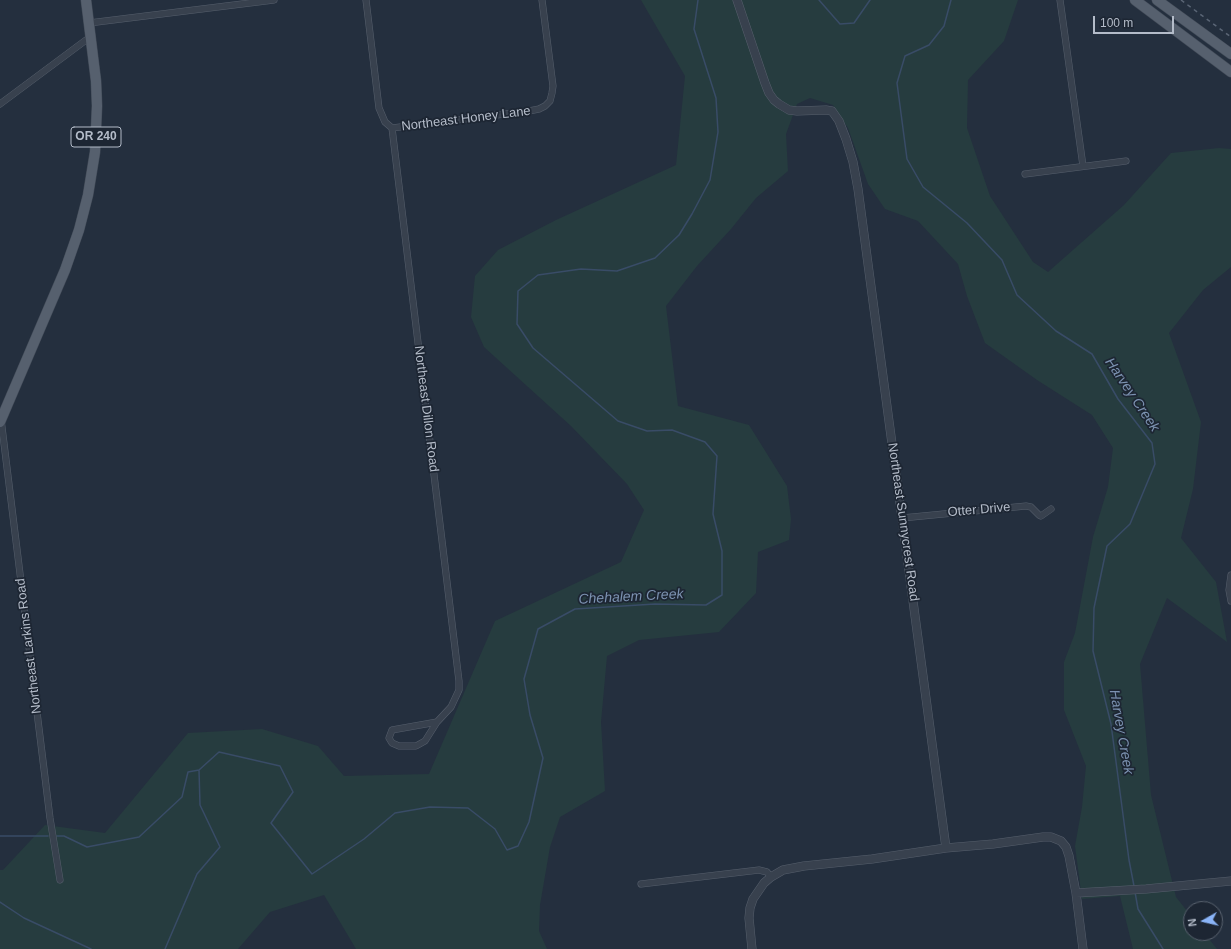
<!DOCTYPE html>
<style>
body{margin:0}
#map{position:relative;width:1231px;height:949px;overflow:hidden;background:#242f3e;font-family:Helvetica,sans-serif}
canvas{display:block}
.north{position:absolute;left:1183px;top:901px;width:40px;height:40px;box-sizing:border-box;background:#1d2633;border:1px solid #59626f;border-radius:50%;rotate:262deg;font-size:11px;font-weight:700;line-height:16px;text-align:center;color:#b4bcc9}
.north::after{content:'';display:block;margin:auto;width:14px;height:18px;background:#8ab4f8;clip-path:polygon(50% 0,100% 100%,50% 72%,0 100%)}
.scale{position:absolute;left:1093px;top:16px;width:81px;height:18px;box-sizing:border-box;border:2px solid #b4bcc9;border-top:0;padding-left:5px;font-size:12px;line-height:14px;white-space:nowrap;color:#b4bcc9;-webkit-text-stroke:3px #1d2633;paint-order:stroke}
</style>
<div id="map">
<canvas width="1231" height="949"></canvas>
<div class="north">N</div>
<div class="scale">100 m</div>
</div>
<script>
const ctx = document.querySelector('canvas').getContext('2d');
ctx.lineJoin = 'round';
function paint(path, color) { ctx.fillStyle = color; ctx.fill(path, 'evenodd'); }
const poly = rows => new Path2D(rows.map(r => 'M' + r).join(''));
function strokePath(path, color, width, dash) { ctx.strokeStyle = color; ctx.lineWidth = width; ctx.lineCap = dash ? 'butt' : 'round'; ctx.setLineDash(dash || []); ctx.stroke(path); }
function write(font, color, halo, rows, align = 'center') {
  ctx.font = font + ' Helvetica,sans-serif'; ctx.lineWidth = 3.5; ctx.setLineDash([]); ctx.textBaseline = 'middle'; ctx.strokeStyle = halo; ctx.fillStyle = color; for (const [text, x, y, turn = 0] of rows) {
    ctx.save(); ctx.translate(x, y); ctx.rotate((+turn || 0) * Math.PI / 180); ctx.textAlign = isNaN(turn) ? turn : align; if (halo) ctx.strokeText(text, 0, 0); ctx.fillText(text, 0, 0); ctx.restore();
  }
}
paint(poly([
 [641,0,1018,0,1004,41,968,80,967,128,990,196,1033,262,1048,272,1124,205,1171,153,1219,148,1231,149,1231,267,1203,290,1169,333,1201,422,1193,489,1181,538,1216,582,1227,642,1167,598,1140,664,1151,795,1176,897,1191,916,1191,933,1204,933,1217,949,1133,949,1120,896,1082,899,1075,846,1082,807,1086,766,1064,710,1064,662,1075,633,1093,537,1108,487,1113,448,1092,415,1037,380,985,343,967,296,958,264,918,221,885,209,868,184,848,128,833,105,810,98,797,104,786,134,788,171,756,198,731,229,697,266,666,306,678,406,749,425,787,486,791,519,789,540,758,552,756,593,719,632,639,640,607,656,601,722,605,791,560,817,550,847,540,905,539,931,547,949,356,949,324,895,270,912,238,949,0,949,0,870,3,870,45,825,105,833,188,733,262,729,318,746,344,776,429,774,495,621,621,562,644,510,627,484,571,426,484,347,471,317,475,276,498,250,556,220,676,165,685,76]
]), '#263c3f');
strokePath(poly([
 [819,0,840,24,854,23,870,0],
 [951,0,944,26,929,45,905,56,897,83,907,159,923,187,967,223,1002,260,1017,295,1056,331,1092,354,1118,399,1152,443,1155,464,1130,524,1107,546,1094,608,1093,651,1111,724,1129,860,1134,886],
 [0,836,48,836],
 [57,836,64,836,87,847,139,837,182,797,188,772,199,770],
 [1135,892,1138,909,1163,949],
 [0,902,24,918,91,949],
 [165,949,197,874,220,847,200,805,199,770,219,752,280,766,293,792,271,823,312,874,364,839,395,813,430,807,468,808,495,829,507,850,518,846,529,822,543,758,530,715,524,679,538,629,575,609,655,604,706,605,722,595,722,551,713,514,717,456,705,442,672,430,647,431,618,421,533,348,517,324,518,291,538,275,581,269,617,271,655,258,679,235,692,214,710,180,718,132,716,98,694,29,698,0]
]), '#394c67', 1.5);
const minor = poly([
 [366,0,379,108,385,122,392,128,529,111,539,109,545,106,550,101,552,93,553,86,542,0],
 [1060,0,1083,166],
 [89,23,274,0],
 [0,104,86,40,91,38],
 [392,128,459,681,459,690,451,707,437,722,392,730,389,738,392,743,399,746,416,746,425,741,437,722],
 [1025,174,1126,161],
 [1,419,50,818,60,880],
 [902,518,1026,506,1031,507,1039,515,1041,516,1051,509],
 [1231,575,1229,590,1231,601],
 [641,884,759,870,767,872,771,877]
]);
const tertiary = poly([
 [737,0,765,83,769,93,774,100,779,104,789,110,797,111,826,110,832,111,839,121,846,139,853,162,858,189,868,264,946,848],
 [1076,893,1146,889,1231,881],
 [752,949,749,918,750,908,753,899,764,883,771,877,783,870,804,866,872,859,946,848,993,844,1043,837,1051,837,1061,841,1066,847,1069,856,1076,893,1083,949]
]);
const primary = poly([
 [1135,0,1231,72],
 [1157,0,1231,54],
 [0,422,65,270,79,230,88,195,95,152,97,106,96,81,86,0]
]);
strokePath(minor, '#565f6c', 7);
strokePath(tertiary, '#565f6c', 9);
strokePath(primary, '#414a57', 11);
strokePath(minor, '#38414e', 6);
strokePath(tertiary, '#38414e', 8);
strokePath(primary, '#56606e', 10);
strokePath(poly([
 [1181,0,1231,37]
]), '#5a6575', 1.5, [4, 4]);
for (const [x, y, w] of [
 [96,137,50]
]) { const box = new Path2D(); box.roundRect(x - w / 2, y - 10, w, 20, 3); ctx.fillStyle = '#1d2633'; ctx.fill(box); strokePath(box, '#b4bcc9', 1); }
write('bold 12px', '#b4bcc9', null, [
 ["OR 240",96,137]
]);
write('13px', '#b4bcc9', '#1d2633', [
 ["Northeast Honey Lane",466,119,-7],
 ["Northeast Dillon Road",426,409,83],
 ["Otter Drive",979,510,-5],
 ["Northeast Sunnycrest Road",903,522,82],
 ["Northeast Larkins Road",29,646,-97]
]);
write('italic 14px', '#7c92b1', '#1d2633', [
 ["Harvey Creek",1132,395,56],
 ["Chehalem Creek",631,597,-3],
 ["Harvey Creek",1121,732,80]
]);
</script>
